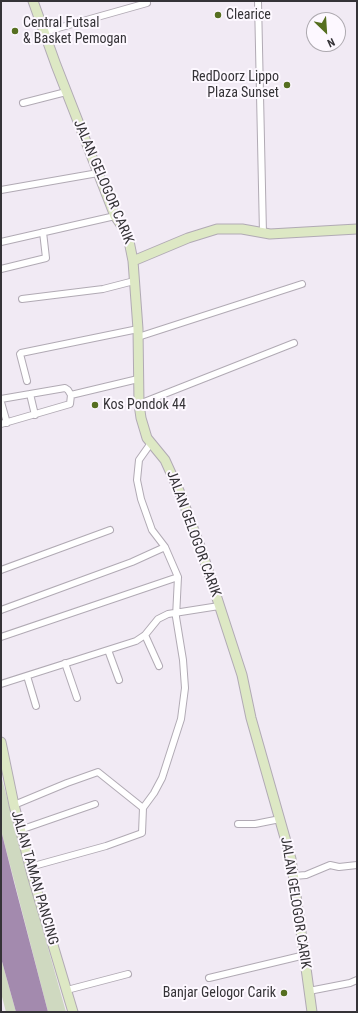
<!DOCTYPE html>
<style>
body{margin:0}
#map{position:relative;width:358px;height:1013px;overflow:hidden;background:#f1eaf4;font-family:"Roboto Condensed",sans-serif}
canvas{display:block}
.frame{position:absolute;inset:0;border:2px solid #353337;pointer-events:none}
.north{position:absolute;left:306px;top:12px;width:40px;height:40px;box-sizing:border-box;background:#fdf8ff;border:1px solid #ada9af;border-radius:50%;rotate:155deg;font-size:11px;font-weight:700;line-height:16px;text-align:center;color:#353337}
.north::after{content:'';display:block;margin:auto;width:14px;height:18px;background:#566f20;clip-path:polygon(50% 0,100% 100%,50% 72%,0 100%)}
</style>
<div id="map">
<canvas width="358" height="1013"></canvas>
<div class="frame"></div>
<div class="north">N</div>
</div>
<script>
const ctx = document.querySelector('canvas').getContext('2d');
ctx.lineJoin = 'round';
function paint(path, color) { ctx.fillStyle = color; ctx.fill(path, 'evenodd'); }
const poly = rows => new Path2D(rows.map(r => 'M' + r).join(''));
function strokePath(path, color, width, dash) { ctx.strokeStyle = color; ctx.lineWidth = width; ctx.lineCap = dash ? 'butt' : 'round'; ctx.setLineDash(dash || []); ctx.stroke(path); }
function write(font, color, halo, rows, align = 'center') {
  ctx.font = font + ' "Roboto Condensed",sans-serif'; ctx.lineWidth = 4; ctx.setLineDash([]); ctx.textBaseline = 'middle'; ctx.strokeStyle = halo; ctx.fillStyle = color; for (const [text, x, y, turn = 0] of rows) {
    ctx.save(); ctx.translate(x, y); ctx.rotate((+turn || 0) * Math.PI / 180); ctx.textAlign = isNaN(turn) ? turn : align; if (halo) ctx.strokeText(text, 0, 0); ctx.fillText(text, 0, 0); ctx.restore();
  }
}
paint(poly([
 [1,775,25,866,66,1012,48,1012,1,830],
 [1,958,16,1012,6,1012,1,993]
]), '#cfd9c0');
paint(poly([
 [1,830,14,882,48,1012,16,1012,1,958]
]), '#a38aae');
const street = poly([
 [258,1,263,234],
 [44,32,147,3],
 [23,103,66,92],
 [1,190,98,173],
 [1,242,115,216],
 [1,269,46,258,43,232],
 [22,299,103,289,134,281],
 [138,337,302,284],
 [27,381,20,354,21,353,138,329],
 [30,394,35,415],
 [1,399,65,388,68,390,71,395],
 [1,402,7,423],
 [139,404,294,343],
 [1,424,70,404,71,395,138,379],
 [1,570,110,530],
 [1,610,132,562,165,547],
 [145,635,159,666],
 [1,637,178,577],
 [108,650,119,680],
 [65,663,77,698],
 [27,676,36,706],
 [1,684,136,641,145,635,158,619,168,614,219,606],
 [14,805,67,783,98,772,143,808],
 [238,824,255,824,280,819],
 [20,830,95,804],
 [30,867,106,846,142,833,143,808,154,793,162,778,181,719,185,688,183,660,176,617,178,577,165,547,152,530,141,499,137,480,139,460,151,443],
 [294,876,306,875,330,865,339,867,357,865],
 [209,978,305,955],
 [67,990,128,974],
 [309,991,350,983,357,980]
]);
const secondary = poly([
 [33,1,56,65,115,216,126,232,129,241,133,261,138,329,139,404,141,418,147,438,165,460,180,493,202,552,242,675,251,718,291,859,312,1012],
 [133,261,188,238,217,229,242,229,270,234,357,229],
 [1,742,14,805,33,878,73,1012]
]);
strokePath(street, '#b1aab4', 8);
strokePath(secondary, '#b1aab4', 11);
strokePath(street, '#fff', 6);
strokePath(secondary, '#dde8c4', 9);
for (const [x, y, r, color] of [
 [218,15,4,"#566f20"],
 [15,31,4,"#566f20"],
 [287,85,4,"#566f20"],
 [95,405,4,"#566f20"],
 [284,993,4,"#566f20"]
]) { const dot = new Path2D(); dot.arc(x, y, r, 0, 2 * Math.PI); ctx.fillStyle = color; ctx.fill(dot); strokePath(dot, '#fdf8ff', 1.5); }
write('14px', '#353337', '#fdf8ff', [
 ["Clearice",226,15],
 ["Central Futsal",23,23],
 ["& Basket Pemogan",23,39],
 ["RedDoorz Lippo",279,77,"right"],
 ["Plaza Sunset",279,93,"right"],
 ["Kos Pondok 44",103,405],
 ["Banjar Gelogor Carik",276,993,"right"]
], 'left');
write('14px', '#353337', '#fdf8ff', [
 ["JALAN GELOGOR CARIK",103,182,67],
 ["JALAN GELOGOR CARIK",193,534,70],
 ["JALAN TAMAN PANCING",34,878,74],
 ["JALAN GELOGOR CARIK",295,903,81]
]);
</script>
